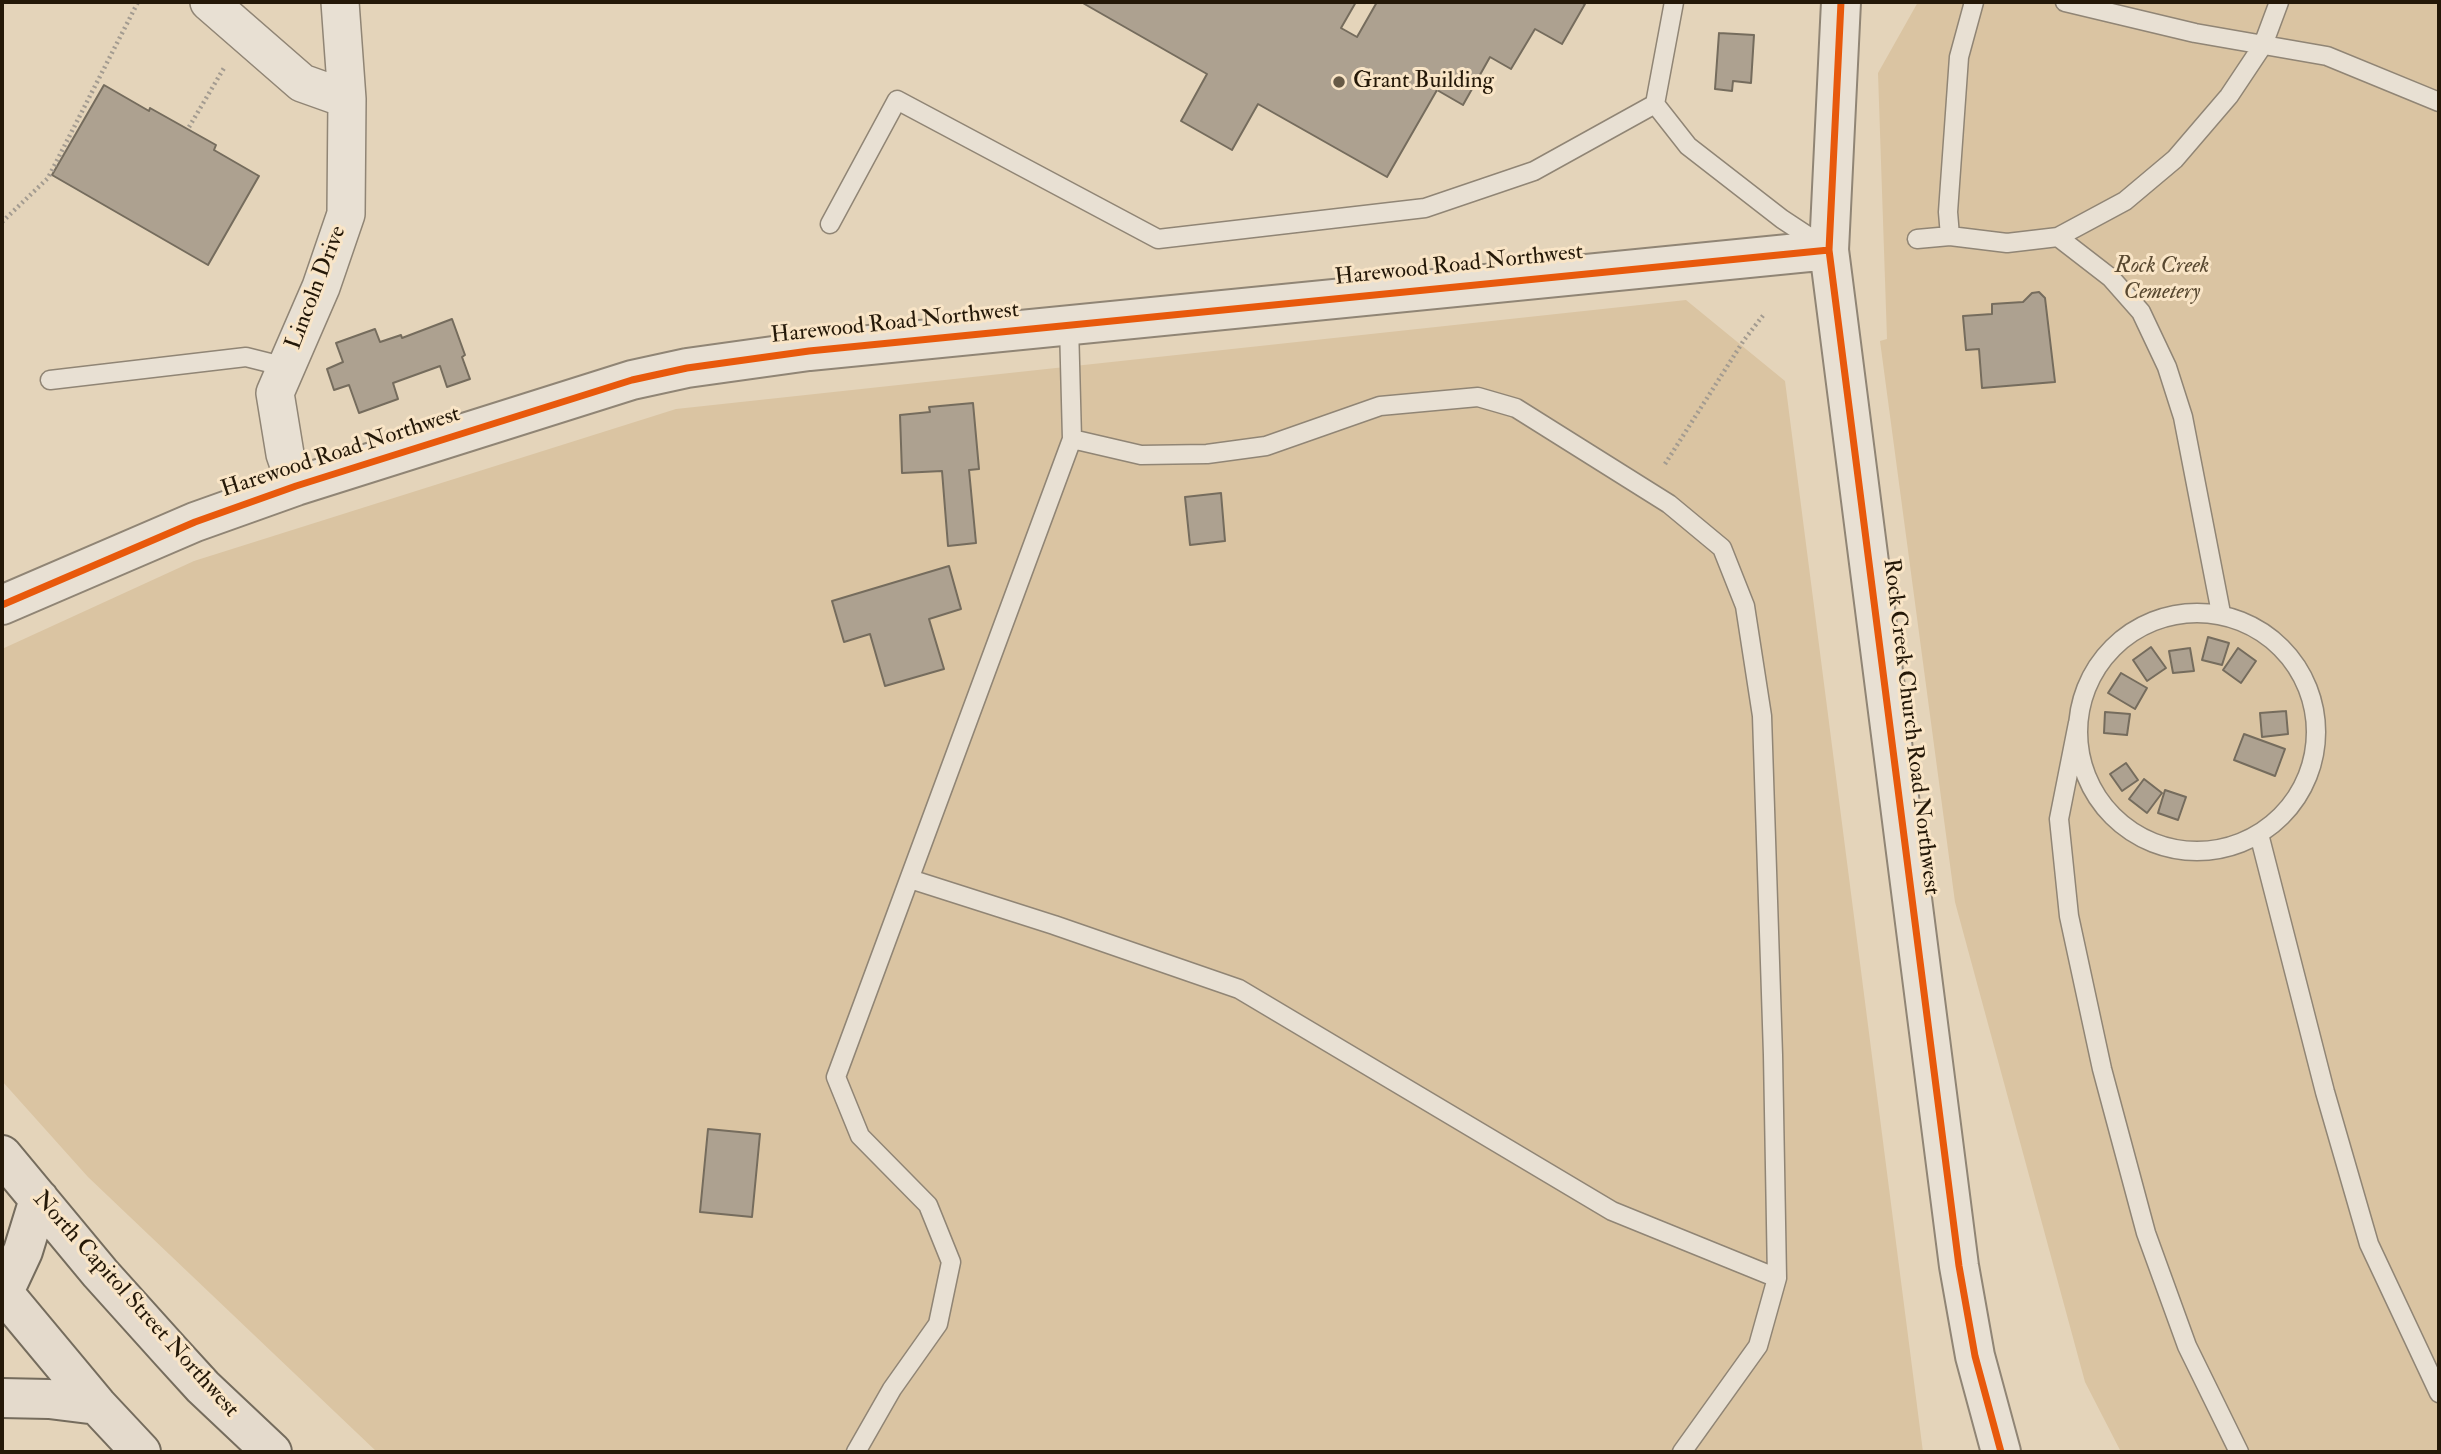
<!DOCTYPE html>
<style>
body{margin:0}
#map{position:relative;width:2441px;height:1454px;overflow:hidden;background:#e4d4ba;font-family:"IM FELL Double Pica",serif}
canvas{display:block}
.frame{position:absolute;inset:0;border:4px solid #241808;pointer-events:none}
</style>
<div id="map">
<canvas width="2441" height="1454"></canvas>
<div class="frame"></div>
</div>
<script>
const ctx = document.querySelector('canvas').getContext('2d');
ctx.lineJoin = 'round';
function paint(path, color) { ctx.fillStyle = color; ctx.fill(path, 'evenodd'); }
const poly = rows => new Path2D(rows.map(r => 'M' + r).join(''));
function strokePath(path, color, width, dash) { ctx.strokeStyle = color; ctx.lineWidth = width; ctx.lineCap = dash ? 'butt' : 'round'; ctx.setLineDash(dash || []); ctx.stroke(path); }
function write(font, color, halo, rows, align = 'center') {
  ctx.font = font + ' "IM FELL Double Pica",serif'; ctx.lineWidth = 6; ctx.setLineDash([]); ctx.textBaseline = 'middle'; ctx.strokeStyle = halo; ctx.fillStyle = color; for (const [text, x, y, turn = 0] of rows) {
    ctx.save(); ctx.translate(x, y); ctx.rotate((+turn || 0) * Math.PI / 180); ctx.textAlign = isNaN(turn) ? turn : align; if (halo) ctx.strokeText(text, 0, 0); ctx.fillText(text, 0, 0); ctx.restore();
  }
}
paint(poly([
 [1918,2,2439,2,2439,1452,2121,1452,2085,1382,1955,902,1880,341,1887,339,1878,73],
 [1686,300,1785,381,1923,1452,377,1452,88,1177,2,1081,2,649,194,561,676,409]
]), '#dac4a2');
const building = poly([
 [1081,2,1356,2,1341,28,1357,37,1377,2,1580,2,1585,4,1562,44,1535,29,1511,69,1490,57,1463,105,1437,90,1387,177,1258,104,1232,150,1181,121,1207,74,1081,2],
 [1719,33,1754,35,1751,83,1733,81,1732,91,1715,89,1719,33],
 [104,85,149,111,150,108,216,145,214,150,259,176,208,265,52,175,104,85],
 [2039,292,2045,298,2055,382,1982,388,1979,349,1966,350,1963,316,1992,314,1992,304,2023,302,2032,293,2039,292],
 [452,319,465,355,462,357,470,379,447,387,440,366,393,383,398,399,359,413,349,385,334,390,327,369,343,362,336,343,375,329,380,342,401,335,402,338,452,319],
 [973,403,979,469,969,470,976,543,948,546,942,471,902,473,900,415,930,412,929,407,973,403],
 [1221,493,1225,541,1190,545,1185,497,1221,493],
 [949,566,961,609,929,619,944,669,885,686,870,634,844,642,832,601,949,566],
 [2208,637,2229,643,2222,665,2202,660,2208,637],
 [2151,647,2166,668,2147,681,2133,660,2151,647],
 [2190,648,2194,671,2173,673,2169,651,2190,648],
 [2238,648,2256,661,2241,683,2223,670,2238,648],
 [2121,673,2147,688,2135,709,2108,693,2121,673],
 [2286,711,2288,734,2262,737,2260,713,2286,711],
 [2105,712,2130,714,2127,735,2104,733,2105,712],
 [2244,734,2285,749,2275,776,2234,760,2244,734],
 [2126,763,2138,780,2122,791,2110,774,2126,763],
 [2144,779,2162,793,2147,813,2129,799,2144,779],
 [2165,790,2186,797,2178,820,2158,813,2165,790],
 [708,1129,760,1134,752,1217,700,1212,708,1129]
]);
paint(building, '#ada190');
strokePath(building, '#756c5d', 2);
const service = poly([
 [1674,2,1655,104,1688,146,1782,219,1823,246],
 [2065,2,2195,33,2327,56,2439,102],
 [830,224,897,100,1158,239,1425,208,1534,171,1655,104],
 [1950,236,1948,212,1959,57,1974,2],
 [2058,237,2111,278,2141,312,2167,367,2183,417,2221,613],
 [1917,239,1950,236,2007,243,2058,237,2125,201,2175,159,2229,96,2263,45,2279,2],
 [50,380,246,357,286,367],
 [1072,439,1141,455,1207,454,1266,446,1380,406,1478,397,1516,408,1669,504,1722,548,1745,606,1762,716,1773,1055,1777,1278,1758,1346,1682,1452],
 '2078 732a119 119 0 1 1 238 0a119 119 0 1 1-238 0Z',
 [2078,723,2059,819,2069,916,2102,1069,2146,1233,2187,1346,2239,1452],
 [2259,834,2325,1092,2369,1244,2439,1393],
 [910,879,1054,925,1239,989,1612,1211,1777,1278],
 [856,1452,892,1389,938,1324,951,1262,928,1205,860,1136,836,1077,1072,439,1069,325]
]);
const minor = poly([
 [209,2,302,83,347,99],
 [296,486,285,454,275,393,321,287,346,214,347,99,340,2]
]);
const tertiary = poly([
 [1841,2,1829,250,1959,1266,1975,1356,2001,1452],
 [2,605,195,522,296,486,632,380,687,368,809,351,1829,250]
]);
const primary = poly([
 [2,1155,100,1273,172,1353,203,1387,272,1452],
 [2,1291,97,1405,141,1452],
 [2,1296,23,1251,39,1199],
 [2,1398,49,1399,97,1405]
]);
strokePath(service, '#908575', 21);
strokePath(minor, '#908575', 40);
strokePath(tertiary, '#908575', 42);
strokePath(primary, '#756c5d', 42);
strokePath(poly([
 [189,127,224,68],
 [2,222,48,178,138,2],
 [1665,464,1744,340,1765,313]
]), '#a39b90', 4.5, [2, 3.5]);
strokePath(service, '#e8e0d3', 18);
strokePath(minor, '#e8e0d3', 37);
strokePath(tertiary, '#e8e0d3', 38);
strokePath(primary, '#e4dacc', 38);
strokePath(poly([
 [1841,2,1829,250,1959,1266,1975,1356,2001,1452],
 [2,605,195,522,296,486,632,380,687,368,809,351,1829,250]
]), '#e8590c', 7);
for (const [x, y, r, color] of [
 [1339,82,7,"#675a46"]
]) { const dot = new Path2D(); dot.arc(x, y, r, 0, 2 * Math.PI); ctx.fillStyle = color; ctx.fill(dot); strokePath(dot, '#f9e5c7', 2.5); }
write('23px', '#241808', '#f9e5c7', [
 ["Grant Building",1353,82]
], 'left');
write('23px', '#241808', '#f9e5c7', [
 ["Harewood Road Northwest",1459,266,-6],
 ["Lincoln Drive",317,288,-69],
 ["Harewood Road Northwest",895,324,-6],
 ["Harewood Road Northwest",341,453,-18],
 ["Rock Creek Church Road Northwest",1910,727,83],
 ["North Capitol Street Northwest",135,1305,48]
]);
write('italic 23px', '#584830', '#f9e5c7', [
 ["Rock Creek",2162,267],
 ["Cemetery",2162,293]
]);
</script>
